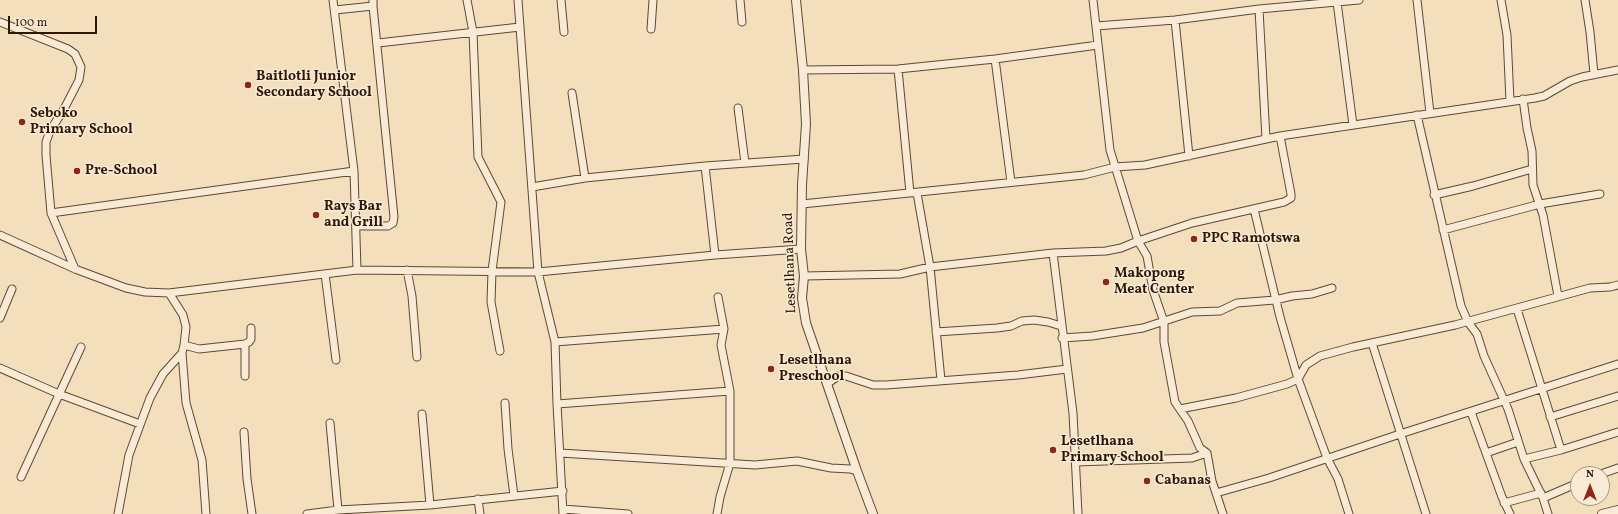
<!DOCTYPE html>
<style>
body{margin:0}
#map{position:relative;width:1618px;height:514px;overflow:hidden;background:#f4dfbd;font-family:Vollkorn,serif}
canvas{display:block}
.north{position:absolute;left:1570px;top:466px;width:40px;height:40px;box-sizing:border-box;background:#f8ead4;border:1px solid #a69681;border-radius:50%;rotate:0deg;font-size:11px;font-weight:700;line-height:16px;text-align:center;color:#2c1705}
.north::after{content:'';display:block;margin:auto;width:14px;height:18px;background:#8f2418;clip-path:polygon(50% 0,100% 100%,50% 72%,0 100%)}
.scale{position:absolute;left:8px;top:16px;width:89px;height:18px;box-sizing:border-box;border:2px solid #2c1705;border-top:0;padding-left:5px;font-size:12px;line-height:14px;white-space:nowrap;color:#2c1705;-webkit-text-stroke:3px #f8ead4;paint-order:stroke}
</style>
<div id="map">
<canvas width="1618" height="514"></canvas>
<div class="north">N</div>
<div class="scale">100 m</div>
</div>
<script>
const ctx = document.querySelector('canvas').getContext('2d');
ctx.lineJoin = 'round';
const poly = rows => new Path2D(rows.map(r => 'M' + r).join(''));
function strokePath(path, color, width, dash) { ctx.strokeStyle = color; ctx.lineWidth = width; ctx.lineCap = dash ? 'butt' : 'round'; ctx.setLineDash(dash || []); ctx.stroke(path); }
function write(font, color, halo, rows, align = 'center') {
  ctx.font = font + ' Vollkorn,serif'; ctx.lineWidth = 3; ctx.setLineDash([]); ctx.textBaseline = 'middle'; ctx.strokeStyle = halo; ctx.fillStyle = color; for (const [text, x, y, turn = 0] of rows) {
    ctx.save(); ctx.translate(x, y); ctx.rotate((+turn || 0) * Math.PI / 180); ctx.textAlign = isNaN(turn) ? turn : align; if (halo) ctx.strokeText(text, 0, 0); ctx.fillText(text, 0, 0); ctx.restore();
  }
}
const minor = poly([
 [333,0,354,171,357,270],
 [467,0,473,32,478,157,501,202,492,271,491,302,500,351],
 [518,0,538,272,555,342,557,404,563,514],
 [561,0,564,32],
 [740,0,742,22],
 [1093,0,1110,150,1138,241,1147,256,1153,290,1164,322,1164,342,1175,402,1188,421,1200,448,1207,453,1212,481,1223,514],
 [1417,0,1430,113],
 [1501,0,1507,35,1510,101],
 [1585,0,1590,32,1594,74],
 [1337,2,1353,125],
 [1259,9,1266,139],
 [335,10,373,6,373,0],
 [1175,20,1189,156],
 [0,22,68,49,75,54,81,67,79,80,64,109,50,131,46,142,46,155,51,213,75,269],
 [1096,26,1175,20,1259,9,1359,0],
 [651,29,653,0],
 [378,43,520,27],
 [995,59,1011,182],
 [898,69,910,193],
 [803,70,898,69,995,59,1098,45],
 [572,93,585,178],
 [1523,99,1527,128,1532,151,1533,185,1543,215,1558,296],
 [738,108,745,163],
 [1417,115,1461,306,1468,322,1477,334,1484,356,1508,409,1524,459,1543,498,1548,514],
 [705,166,715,255],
 [532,187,585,178,705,166,804,159],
 [917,193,930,267,941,380],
 [1434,195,1473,186,1532,169],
 [802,204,1084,175,1115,167,1145,165,1280,136,1535,98,1544,96,1570,81,1582,77,1618,70],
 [1254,209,1280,317,1298,379,1327,458,1338,479,1349,514],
 [51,213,354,171],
 [356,226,388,226,393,223,394,217,373,6],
 [1443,230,1540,204,1600,194],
 [0,235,75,269,126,288,145,292,169,293,357,270,538,272,715,255,801,249],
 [1053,253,1073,413,1078,514],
 [407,270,412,296,417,357],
 [325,274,336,360],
 [804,276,900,274,930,267,1053,253,1106,251,1121,248,1138,241,1192,223,1284,202,1291,198,1291,194,1280,136],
 [1517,309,1561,450],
 [0,318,12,289],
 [936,332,997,328,1011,326,1022,321,1034,320,1048,322,1061,326],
 [1062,338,1092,336,1143,328,1192,312,1220,311,1237,303,1275,300,1292,296,1312,294,1332,288],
 [555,342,724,329],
 [1372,343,1426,514],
 [245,344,245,376],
 [184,345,199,349,245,344,249,342,251,339,251,328],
 [182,353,186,403,202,460,206,514],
 [0,368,59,394,140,424],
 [827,384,838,376,846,376,873,385,886,385,1018,375,1067,369],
 [505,403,508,449,514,496],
 [557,404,730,391],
 [1180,409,1236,398,1287,384,1298,379,1306,365,1320,356,1353,347,1455,325,1590,288,1610,287,1618,285],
 [1471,412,1502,497,1510,514],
 [422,414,430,505],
 [1550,417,1618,396],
 [330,423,338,510],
 [244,432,247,479,252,514],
 [560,453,755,465,797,461,831,468,850,469,857,471],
 [1486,453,1518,442],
 [1524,459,1561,450,1618,432],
 [1076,462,1192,458,1207,453],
 [1601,474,1618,468],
 [21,477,81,347],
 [1216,493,1269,478,1400,434,1618,364],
 [1543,498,1578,483],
 [478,499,480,514],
 [1504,503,1541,493],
 [563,509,628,514],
 [118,514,129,455,150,398,163,374,182,353,184,345,186,327,183,315,169,293],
 [307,514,338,510,430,505,563,491],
 [717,514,720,497,730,463,730,391,721,345,724,329,718,297]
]);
const tertiary = poly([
 [796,0,803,70,806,124,802,185,801,249,804,276,802,298,806,323,857,471,873,514],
 [1602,514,1618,510]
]);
strokePath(minor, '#5e4933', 9);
strokePath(tertiary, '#5e4933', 10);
strokePath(minor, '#f8ead4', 7);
strokePath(tertiary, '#f8ead4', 8);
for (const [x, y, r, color] of [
 [248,85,4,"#8f2418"],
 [22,122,4,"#8f2418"],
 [77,171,4,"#8f2418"],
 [316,215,4,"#8f2418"],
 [1194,239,4,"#8f2418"],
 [1106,282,4,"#8f2418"],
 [771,369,4,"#8f2418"],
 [1053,450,4,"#8f2418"],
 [1147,481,4,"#8f2418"]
]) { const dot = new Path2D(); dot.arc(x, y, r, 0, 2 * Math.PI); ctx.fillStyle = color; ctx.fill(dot); strokePath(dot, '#f8ead4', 1.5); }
write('bold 14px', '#2c1705', '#f8ead4', [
 ["Baitlotli Junior",256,77],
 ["Secondary School",256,93],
 ["Seboko",30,114],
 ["Primary School",30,130],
 ["Pre-School",85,171],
 ["Rays Bar",324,207],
 ["and Grill",324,223],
 ["PPC Ramotswa",1202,239],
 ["Makopong",1114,274],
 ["Meat Center",1114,290],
 ["Lesetlhana",779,361],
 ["Preschool",779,377],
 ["Lesetlhana",1061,442],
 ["Primary School",1061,458],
 ["Cabanas",1155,481]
], 'left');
write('14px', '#2c1705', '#f8ead4', [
 ["Lesetlhana Road",791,263,-92]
]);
</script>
